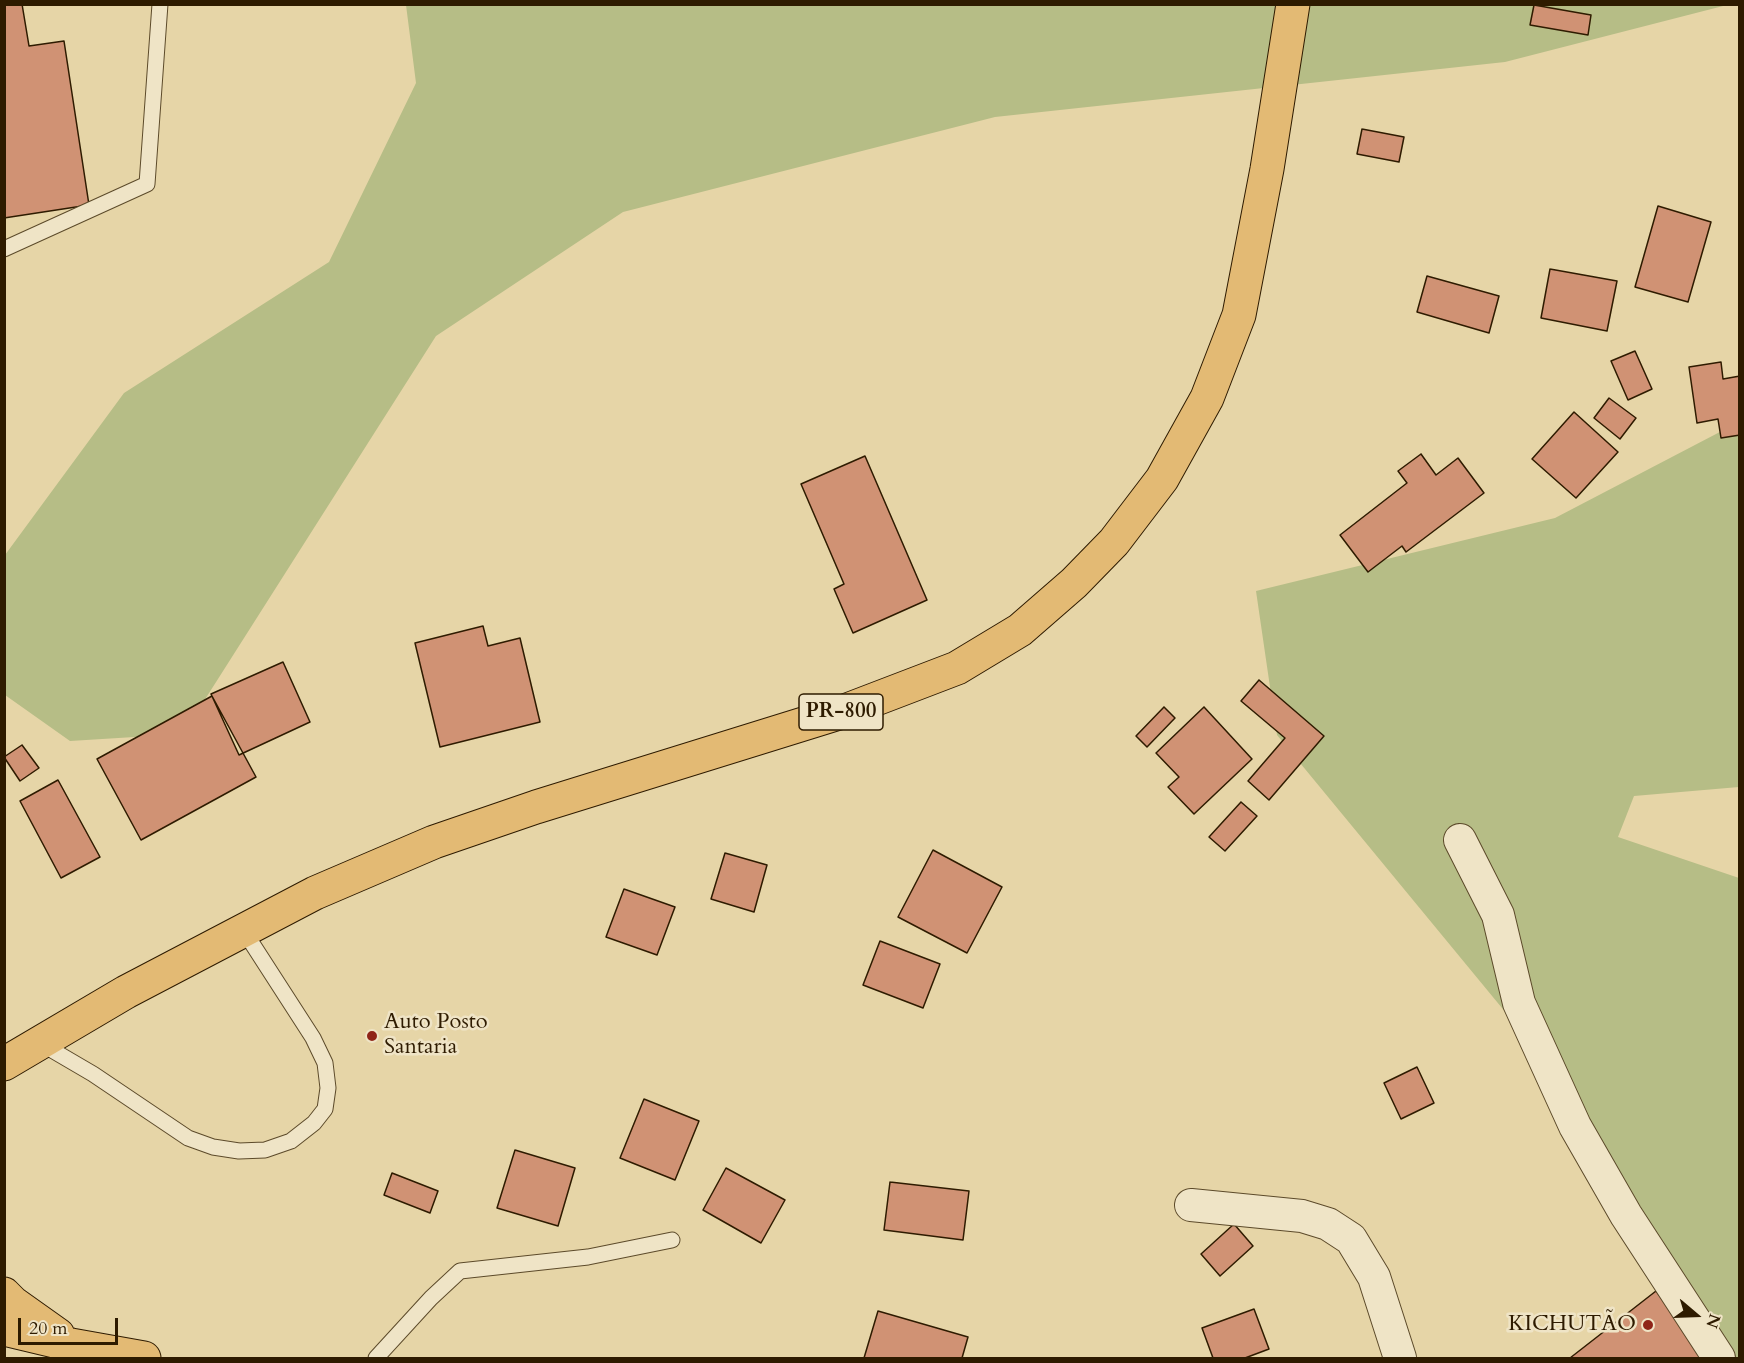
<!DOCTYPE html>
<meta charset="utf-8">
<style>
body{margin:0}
#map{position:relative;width:1744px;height:1363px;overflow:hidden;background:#e6d5a7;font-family:Cardo,serif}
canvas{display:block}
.frame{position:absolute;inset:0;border:6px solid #2e1b00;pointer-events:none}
.north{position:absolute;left:1666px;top:1285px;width:60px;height:60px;-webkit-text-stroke:4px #efe4c6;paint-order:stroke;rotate:109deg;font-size:16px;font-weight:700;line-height:24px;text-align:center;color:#2e1b00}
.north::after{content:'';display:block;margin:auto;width:21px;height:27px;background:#2e1b00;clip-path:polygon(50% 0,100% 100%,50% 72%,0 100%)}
.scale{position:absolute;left:18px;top:1318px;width:100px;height:27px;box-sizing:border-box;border:3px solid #2e1b00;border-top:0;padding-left:8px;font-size:18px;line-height:21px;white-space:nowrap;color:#2e1b00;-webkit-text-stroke:4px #efe4c6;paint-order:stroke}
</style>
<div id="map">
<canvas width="1744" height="1363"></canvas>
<div class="frame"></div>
<div class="north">N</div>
<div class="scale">20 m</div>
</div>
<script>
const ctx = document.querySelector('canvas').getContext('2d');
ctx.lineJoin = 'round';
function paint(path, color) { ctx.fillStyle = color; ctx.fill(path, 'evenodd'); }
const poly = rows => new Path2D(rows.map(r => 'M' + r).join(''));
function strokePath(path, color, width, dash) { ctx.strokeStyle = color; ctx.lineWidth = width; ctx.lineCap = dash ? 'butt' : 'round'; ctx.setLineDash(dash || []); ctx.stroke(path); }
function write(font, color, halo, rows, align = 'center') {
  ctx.font = font + ' Cardo,serif'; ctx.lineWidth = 5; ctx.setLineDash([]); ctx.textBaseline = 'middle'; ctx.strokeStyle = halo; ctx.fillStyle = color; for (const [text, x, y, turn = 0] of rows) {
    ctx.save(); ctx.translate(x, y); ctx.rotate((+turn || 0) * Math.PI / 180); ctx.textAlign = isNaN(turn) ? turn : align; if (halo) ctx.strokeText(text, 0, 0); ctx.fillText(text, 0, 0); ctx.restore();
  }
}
paint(poly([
 [406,5,1727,5,1505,62,995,117,623,212,436,336,183,734,70,741,5,695,5,555,124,393,329,262,416,83],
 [1739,422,1739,787,1634,796,1618,837,1739,878,1739,1358,1733,1358,1530,1042,1277,735,1256,591,1555,518]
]), '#b6bd86');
const building = poly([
 [4,4,22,4,29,46,64,41,89,205,4,218,4,4],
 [1534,5,1591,15,1588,35,1530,25,1534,5],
 [1362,129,1404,137,1399,162,1357,154,1362,129],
 [1658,206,1711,222,1688,302,1635,287,1658,206],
 [1550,269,1617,281,1607,331,1541,318,1550,269],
 [1427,276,1499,296,1489,333,1417,312,1427,276],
 [1635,351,1652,389,1628,400,1611,361,1635,351],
 [1721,362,1723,379,1740,376,1740,435,1721,438,1718,419,1697,423,1689,367,1721,362],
 [1609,398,1636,418,1620,439,1594,418,1609,398],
 [1574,412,1618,452,1576,498,1532,459,1574,412],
 [1421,454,1436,475,1458,458,1484,493,1406,552,1402,546,1368,572,1340,535,1407,483,1398,471,1421,454],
 [865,456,927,600,853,633,834,589,844,584,801,484,865,456],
 [483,626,488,646,520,638,540,722,440,747,415,643,483,626],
 [283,662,310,722,239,755,211,694,283,662],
 [1259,680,1324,736,1269,800,1248,781,1285,738,1241,701,1259,680],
 [212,696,256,777,141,840,97,759,212,696],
 [1164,707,1175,718,1147,747,1136,736,1164,707],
 [1204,707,1252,759,1194,814,1168,787,1179,777,1156,753,1204,707],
 [22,745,39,768,20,781,4,757,22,745],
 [58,780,100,857,61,878,20,801,58,780],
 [1241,802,1257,816,1225,851,1209,837,1241,802],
 [933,850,1002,887,967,953,898,917,933,850],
 [725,853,767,865,754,912,711,899,725,853],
 [624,889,675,907,657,955,606,937,624,889],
 [880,941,940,964,923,1008,863,985,880,941],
 [1417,1067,1434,1103,1401,1119,1384,1083,1417,1067],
 [644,1099,699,1121,675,1180,620,1158,644,1099],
 [515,1150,575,1168,558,1226,497,1208,515,1150],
 [726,1168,785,1200,761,1243,703,1210,726,1168],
 [392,1173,438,1191,430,1213,384,1195,392,1173],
 [890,1182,969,1191,963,1240,884,1230,890,1182],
 [1234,1224,1253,1246,1220,1276,1201,1254,1234,1224],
 [1656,1291,1709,1358,1570,1358,1656,1291],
 [1254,1309,1269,1349,1245,1358,1213,1358,1202,1328,1254,1309],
 [878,1311,968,1337,962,1358,864,1358,878,1311]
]);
paint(building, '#d09274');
strokePath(building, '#2e1b00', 1.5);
const lane = poly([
 [4,249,147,184,160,4],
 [40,1043,93,1074,188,1138,213,1147,239,1151,265,1150,291,1141,314,1123,325,1109,328,1088,325,1063,313,1038,244,931],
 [376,1358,431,1298,460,1271,588,1257,672,1240]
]);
const street = poly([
 [1460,840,1498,915,1519,1003,1575,1126,1626,1215,1719,1358],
 [1191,1205,1302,1216,1328,1224,1351,1239,1374,1277,1400,1358]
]);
const primary = poly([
 [4,1064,126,992,315,893,434,842,536,807,842,712,957,668,1020,630,1074,583,1114,542,1162,479,1207,398,1239,315,1267,169,1293,4],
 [4,1294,13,1303,58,1335],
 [4,1329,71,1345,144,1358]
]);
strokePath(lane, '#5c4a2a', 17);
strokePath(street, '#5c4a2a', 34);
strokePath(primary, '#2e1b00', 35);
strokePath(lane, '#efe4c6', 15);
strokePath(street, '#efe4c6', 32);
strokePath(primary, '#e3ba74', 33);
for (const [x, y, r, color] of [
 [372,1036,6,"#8f2418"],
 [1648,1325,6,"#8f2418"]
]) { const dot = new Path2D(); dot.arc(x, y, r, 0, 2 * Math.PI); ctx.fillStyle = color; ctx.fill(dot); strokePath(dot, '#efe4c6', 2); }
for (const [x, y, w] of [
 [841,712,84]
]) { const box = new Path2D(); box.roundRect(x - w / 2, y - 18, w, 36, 4.5); ctx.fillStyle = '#efe4c6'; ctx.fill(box); strokePath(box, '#2e1b00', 1.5); }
write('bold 21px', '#2e1b00', null, [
 ["PR-800",841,712]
]);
write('22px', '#2e1b00', '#efe4c6', [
 ["Auto Posto",384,1023],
 ["Santaria",384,1048],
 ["KICHUTÃO",1636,1325,"right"]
], 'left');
</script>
